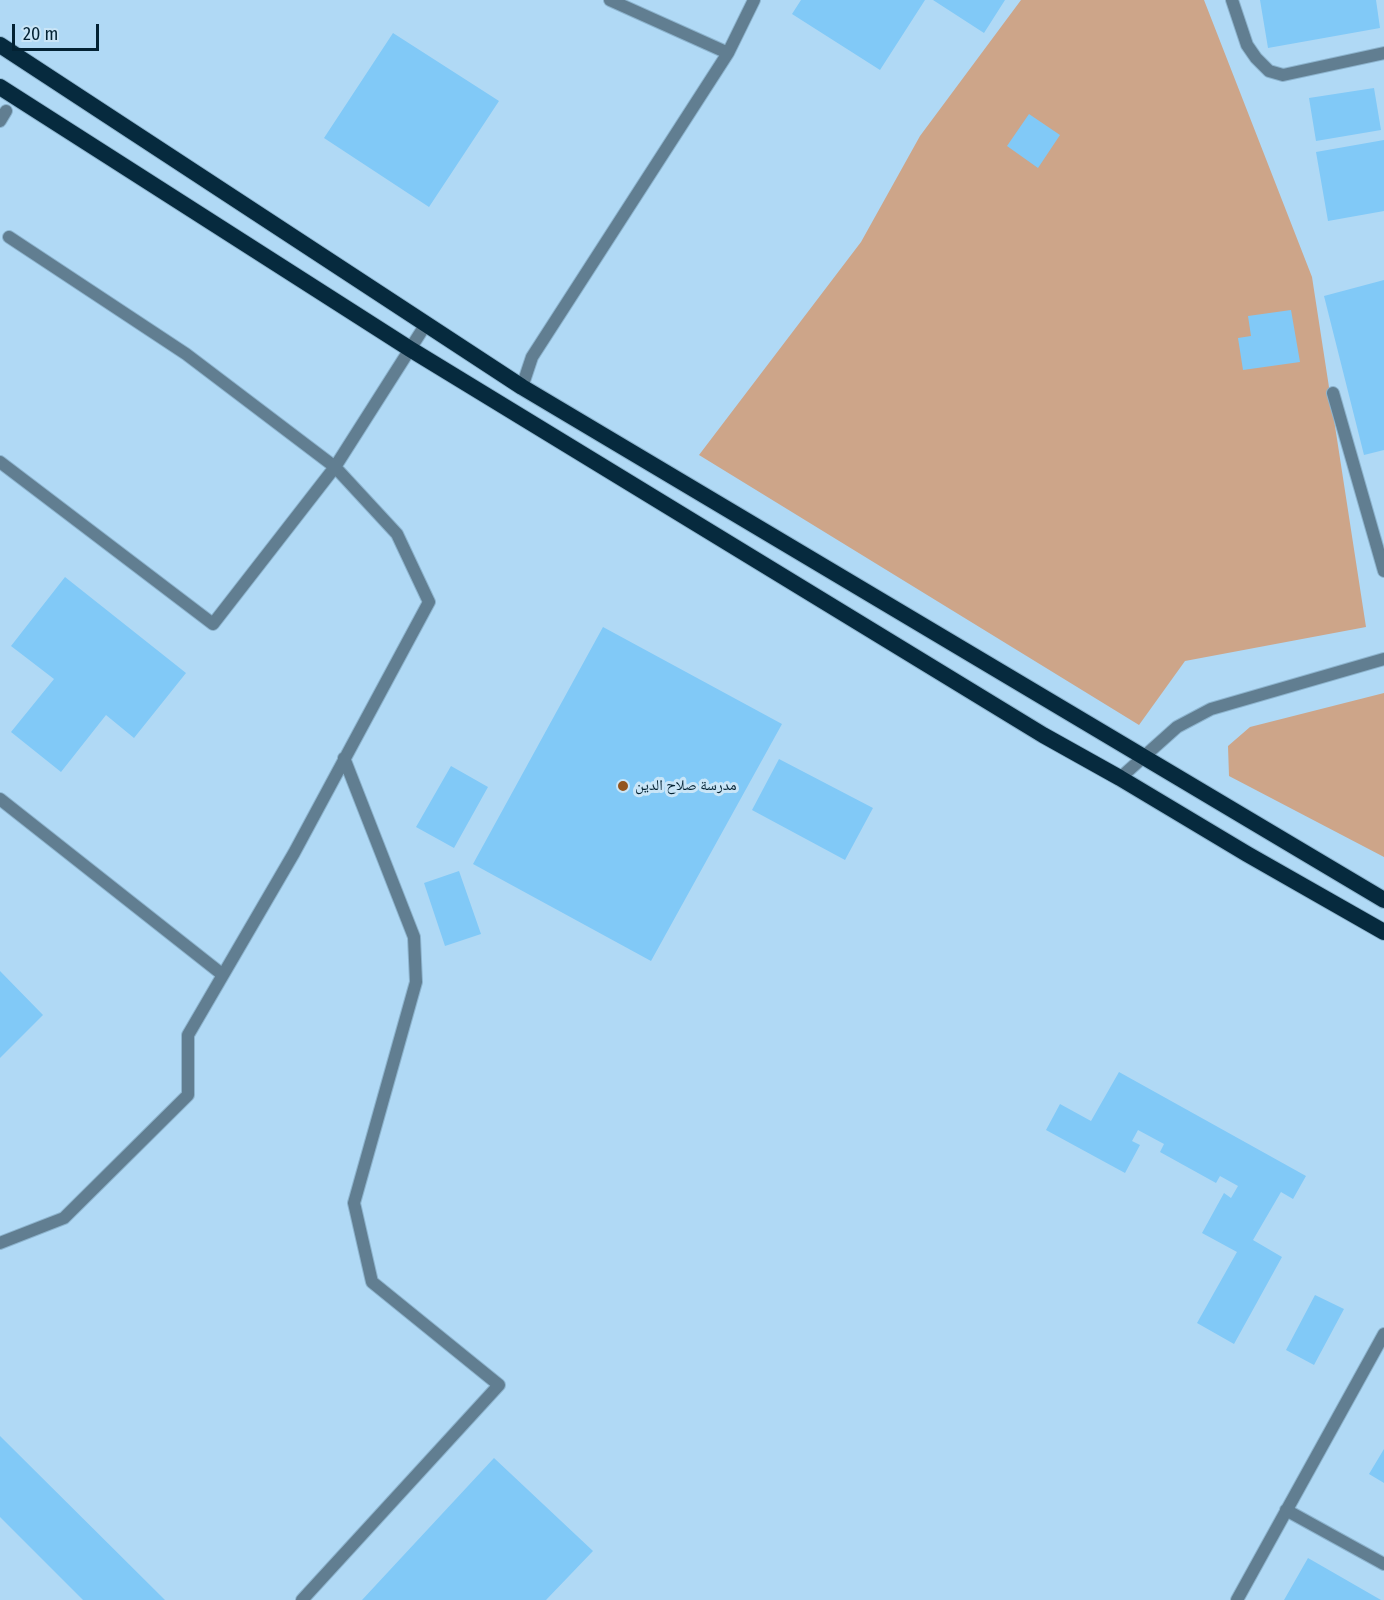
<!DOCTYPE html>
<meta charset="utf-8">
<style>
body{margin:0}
#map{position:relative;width:1384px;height:1600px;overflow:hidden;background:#b0d9f5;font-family:"Fira Sans Condensed",sans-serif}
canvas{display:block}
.scale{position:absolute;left:12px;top:24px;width:87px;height:27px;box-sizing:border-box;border:3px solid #032233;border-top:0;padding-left:8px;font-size:18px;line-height:21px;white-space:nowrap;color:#032233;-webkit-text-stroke:4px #c9e5f7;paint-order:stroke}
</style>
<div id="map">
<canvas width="1384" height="1600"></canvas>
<div class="scale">20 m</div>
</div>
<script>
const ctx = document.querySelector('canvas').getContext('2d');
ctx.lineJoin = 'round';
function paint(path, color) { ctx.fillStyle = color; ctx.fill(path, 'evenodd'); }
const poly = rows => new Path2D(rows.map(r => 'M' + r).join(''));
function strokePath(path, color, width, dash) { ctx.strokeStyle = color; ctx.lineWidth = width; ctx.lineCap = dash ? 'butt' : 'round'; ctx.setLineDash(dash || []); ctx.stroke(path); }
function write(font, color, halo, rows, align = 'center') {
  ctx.font = font + ' "Fira Sans Condensed","Noto Naskh Arabic",sans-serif'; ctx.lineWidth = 6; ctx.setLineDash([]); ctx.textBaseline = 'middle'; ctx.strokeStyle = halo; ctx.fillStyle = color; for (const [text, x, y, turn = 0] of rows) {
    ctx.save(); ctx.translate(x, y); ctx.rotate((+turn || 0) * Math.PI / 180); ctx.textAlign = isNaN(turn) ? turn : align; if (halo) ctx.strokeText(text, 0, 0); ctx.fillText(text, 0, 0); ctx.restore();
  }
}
paint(poly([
 [1021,0,1204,0,1312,277,1366,627,1185,661,1139,725,699,455,861,242,920,136],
 [1384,693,1384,857,1229,776,1228,746,1250,727]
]), '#cda589');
paint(poly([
 [801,0,925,0,880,70,792,14],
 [933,0,1005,0,984,33],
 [1260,0,1376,0,1380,28,1268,48],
 [393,33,499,101,429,207,324,138],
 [1374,88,1381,130,1316,141,1309,98],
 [1029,114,1060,135,1038,168,1007,146],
 [1384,140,1384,211,1328,221,1316,152],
 [1384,280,1384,450,1364,455,1324,296],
 [1291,310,1300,362,1243,370,1238,338,1251,336,1248,316],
 [65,577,186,673,134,738,106,715,61,772,11,732,54,679,11,646],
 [603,627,782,724,651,961,473,864],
 [779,759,873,808,845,860,752,810],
 [451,766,488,787,454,848,416,827],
 [459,871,481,934,445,946,424,883],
 [0,971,43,1015,0,1058],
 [1119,1072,1306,1176,1293,1199,1281,1192,1253,1240,1282,1257,1234,1344,1197,1323,1237,1252,1202,1233,1224,1193,1231,1198,1238,1186,1220,1176,1216,1183,1160,1152,1164,1144,1138,1130,1132,1141,1140,1145,1125,1173,1046,1130,1060,1104,1091,1121],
 [1315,1295,1344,1309,1314,1365,1286,1350],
 [0,1436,165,1600,83,1600,0,1517],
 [1384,1449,1384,1483,1369,1474],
 [494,1458,593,1551,546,1600,362,1600],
 [1308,1558,1381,1600,1284,1600]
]), '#81c9f7');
const service = poly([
 [610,0,728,53],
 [0,121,6,111],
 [522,387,532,357,728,53,754,0],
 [0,462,213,624,335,467,426,324],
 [0,799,223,975],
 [0,1243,64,1218,188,1095,188,1035,294,853,429,602,397,534,335,467,186,354,9,237],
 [302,1600,499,1385,372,1282,354,1203,416,982,414,937,344,758]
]);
const minor = poly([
 [1232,0,1247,45,1256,58,1269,71,1283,75,1384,53],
 [1333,393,1384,571],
 [1286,1510,1384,1564],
 [1237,1600,1384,1334]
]);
const tertiary = poly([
 [1120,778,1177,727,1211,709,1384,659]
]);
const trunk = poly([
 [0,45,522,387,1384,900],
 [0,87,410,349,1043,735,1120,778,1247,854,1384,932]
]);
strokePath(service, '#8db4ce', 14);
strokePath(minor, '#8db4ce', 14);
strokePath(tertiary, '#8db4ce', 14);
strokePath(trunk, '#8db4ce', 18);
strokePath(service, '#617e91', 12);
strokePath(minor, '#617e91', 12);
strokePath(tertiary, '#617e91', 12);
strokePath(trunk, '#062a3e', 16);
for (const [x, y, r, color] of [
 [623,786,6,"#93541c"]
]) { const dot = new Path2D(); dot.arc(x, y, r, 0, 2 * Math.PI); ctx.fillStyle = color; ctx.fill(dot); strokePath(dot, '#c9e5f7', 2); }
write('15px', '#032233', '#c9e5f7', [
 ["مدرسة صلاح الدين",635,786]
], 'left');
</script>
